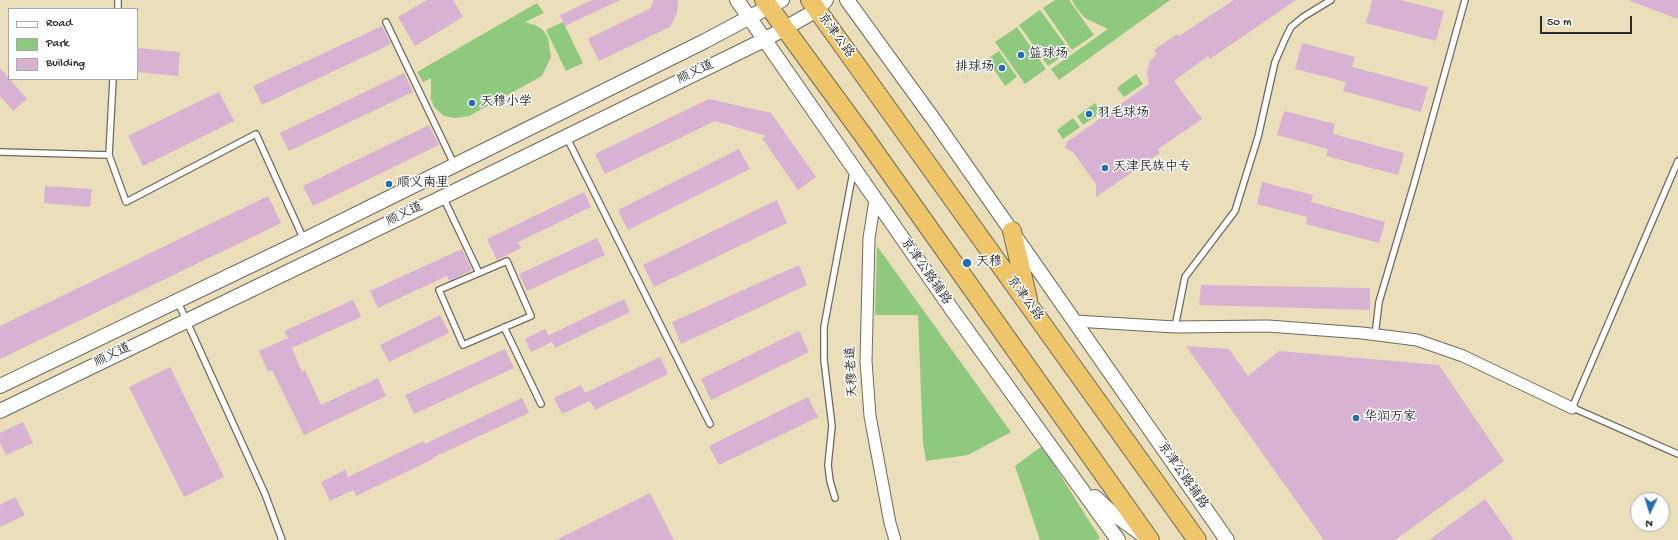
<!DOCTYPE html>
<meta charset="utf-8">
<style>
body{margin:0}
#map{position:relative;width:1678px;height:540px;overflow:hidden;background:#ebdeba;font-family:"Gochi Hand",sans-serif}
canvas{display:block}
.legend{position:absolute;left:8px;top:8px;width:130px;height:72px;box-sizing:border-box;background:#fff;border:1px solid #aaa;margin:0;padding:5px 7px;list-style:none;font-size:12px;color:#2b2b2b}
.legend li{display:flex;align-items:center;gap:8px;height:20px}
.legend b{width:20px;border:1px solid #aaa}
.north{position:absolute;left:1630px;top:492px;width:40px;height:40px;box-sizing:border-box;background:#fff;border:1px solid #aaa;border-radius:50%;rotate:184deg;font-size:11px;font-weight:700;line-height:16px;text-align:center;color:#2b2b2b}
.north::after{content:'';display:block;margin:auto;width:14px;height:18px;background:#1f6fb2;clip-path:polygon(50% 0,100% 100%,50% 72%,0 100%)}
.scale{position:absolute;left:1540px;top:16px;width:92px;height:18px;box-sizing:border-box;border:2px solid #2b2b2b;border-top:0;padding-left:5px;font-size:12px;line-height:14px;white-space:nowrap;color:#2b2b2b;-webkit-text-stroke:3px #fff;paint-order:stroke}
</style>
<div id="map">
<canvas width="1678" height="540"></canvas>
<ul class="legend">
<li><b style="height:5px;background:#fff"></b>Road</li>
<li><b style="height:11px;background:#8fc97d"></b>Park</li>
<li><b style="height:11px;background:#d7b2d3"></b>Building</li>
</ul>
<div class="north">N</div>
<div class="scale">50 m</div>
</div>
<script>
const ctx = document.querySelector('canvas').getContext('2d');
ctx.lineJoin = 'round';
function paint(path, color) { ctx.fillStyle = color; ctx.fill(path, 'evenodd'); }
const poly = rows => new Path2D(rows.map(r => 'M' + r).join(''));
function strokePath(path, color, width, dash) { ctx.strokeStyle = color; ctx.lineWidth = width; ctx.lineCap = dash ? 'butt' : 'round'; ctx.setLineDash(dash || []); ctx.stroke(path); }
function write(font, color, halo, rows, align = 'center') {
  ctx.font = font + ' "Gochi Hand","LXGW WenKai TC",sans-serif'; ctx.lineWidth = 3; ctx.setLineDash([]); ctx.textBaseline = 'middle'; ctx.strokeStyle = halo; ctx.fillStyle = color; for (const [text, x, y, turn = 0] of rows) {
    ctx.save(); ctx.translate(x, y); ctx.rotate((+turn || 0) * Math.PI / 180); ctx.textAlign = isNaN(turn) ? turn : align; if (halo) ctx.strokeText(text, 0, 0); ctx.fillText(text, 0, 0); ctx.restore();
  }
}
paint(poly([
 [1055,0,1069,0,1094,35,1072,50,1043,8],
 [1072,0,1170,0,1059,80,1051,69,1108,29,1085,18,1077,9],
 [537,3,544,13,525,22,535,25,542,29,548,37,551,57,542,76,469,116,455,118,444,116,434,107,431,99,431,78,423,82,417,72],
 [1040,10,1070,51,1048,66,1019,25],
 [563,22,583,63,566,71,546,30],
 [1017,27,1046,69,1025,84,995,42],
 [999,51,1017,77,1005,86,987,59],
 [1136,74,1143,84,1124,97,1117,88],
 [1095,103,1102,112,1083,125,1077,116],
 [1073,118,1080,127,1063,139,1057,130],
 [877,246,1011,432,968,455,926,461,923,442,918,315,875,315],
 [1042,446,1100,538,1096,540,1040,540,1015,466]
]), '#8fc97d');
paint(poly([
 [427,0,453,0,463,17,415,46,398,17],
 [592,0,620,0,565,26,560,15],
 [653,0,678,0,677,13,670,27,599,61,588,39,651,8],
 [1234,0,1296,0,1210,59,1208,56,1174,81,1202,119,1158,149,1160,153,1096,197,1096,184,1073,152,1065,148,1067,142,1149,84,1147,73,1148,67,1150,61,1157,54,1154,50,1177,34,1179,36],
 [1372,0,1400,0,1444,11,1436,41,1366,23],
 [1630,0,1678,0,1678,19,1630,1],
 [382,26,391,44,262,105,253,86],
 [1302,43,1355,57,1352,67,1428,87,1421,112,1343,91,1346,82,1295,69],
 [137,48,180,52,178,76,137,72],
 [0,68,27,99,13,111,0,96],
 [404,73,413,92,289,151,280,133],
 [219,92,234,121,143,166,128,136],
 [709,99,771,113,816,177,798,190,762,138,767,136,715,121,605,174,595,154],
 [1284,111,1335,124,1333,134,1404,153,1398,175,1326,156,1328,149,1277,135],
 [429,125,439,145,313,206,303,186],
 [739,149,750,169,628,230,618,210],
 [1262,182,1313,195,1311,202,1385,222,1379,243,1306,224,1307,217,1257,204],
 [45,186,92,189,90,207,44,203],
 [584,192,591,207,518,242,521,248,497,260,487,239],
 [268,196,281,223,0,359,0,326],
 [777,200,787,223,654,287,643,265],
 [597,238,605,255,527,291,519,274],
 [462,249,472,270,449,281,447,276,378,308,370,291],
 [799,265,807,285,681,344,672,322],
 [1201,285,1370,288,1370,310,1199,305],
 [624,299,630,312,555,348,549,335],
 [353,300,361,317,292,348,302,372,305,370,321,405,378,378,386,396,304,435,272,370,268,372,259,351,288,338,284,331],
 [440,315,449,333,389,362,380,345],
 [545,329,552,342,531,352,525,339],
 [799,331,809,352,711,400,701,379],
 [1186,346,1229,349,1248,376,1279,351,1439,365,1504,461,1395,540,1324,540],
 [505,349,514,368,414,414,405,395],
 [660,357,668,374,595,410,590,401,562,414,554,398,581,385,585,393],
 [170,367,224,477,184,497,129,387],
 [808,397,818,417,719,465,709,446],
 [522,398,529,413,432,458,433,459,356,496,353,490,330,501,321,482,345,470,348,477,424,441,425,444],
 [23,422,33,443,6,455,0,443,0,433],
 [650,493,674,540,556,540],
 [15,497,25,515,0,527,0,505],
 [1485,499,1514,540,1429,540]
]), '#d7b2d3');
const service = poly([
 [118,9,118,0],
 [386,22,454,164],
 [113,79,109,155,126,202,256,134,304,240],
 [566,136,710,424],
 [0,152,109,155],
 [443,197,479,273,439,290,463,345,531,316,507,261,479,273],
 [177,300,265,494,282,540],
 [504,327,541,404],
 [1175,327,1185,277,1235,211,1258,137,1275,62,1285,39,1291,27,1303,17,1331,0],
 [1375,335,1379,302,1414,184,1465,0],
 [1571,407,1678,454],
 [1572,408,1678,161],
 [835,498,830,481,828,465,832,426,824,360,824,327,853,172]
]);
const minor = poly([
 [875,200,869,238,866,361,870,416,890,523,895,540],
 [1075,321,1175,327,1268,326,1362,333,1417,340,1463,356,1572,408]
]);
const tertiary = poly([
 [737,0,953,311,1118,540],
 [847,0,934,120,1227,540],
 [0,386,304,240,705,41,782,0],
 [0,411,443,197,764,40,817,10,826,0],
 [1095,497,1111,512,1143,535]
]);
const trunk = poly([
 [764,0,863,135,1150,540],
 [810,0,1197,540],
 [1012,231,1028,299]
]);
strokePath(service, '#6e6a5d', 8);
strokePath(minor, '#6e6a5d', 13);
strokePath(tertiary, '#6e6a5d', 16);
strokePath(trunk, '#6e6a5d', 20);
strokePath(service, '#fff', 5.5);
strokePath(minor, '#fff', 11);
strokePath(tertiary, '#fff', 14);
strokePath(trunk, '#eec569', 18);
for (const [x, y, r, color] of [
 [1021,55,4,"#1f6fb2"],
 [1002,68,4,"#1f6fb2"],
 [472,103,4,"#1f6fb2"],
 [1089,114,4,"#1f6fb2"],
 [1105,168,4,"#1f6fb2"],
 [389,184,4,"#1f6fb2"],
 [967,263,5,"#1f6fb2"],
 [1356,418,4,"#1f6fb2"]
]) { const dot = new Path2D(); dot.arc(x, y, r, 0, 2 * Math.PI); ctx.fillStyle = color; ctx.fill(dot); strokePath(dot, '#fff', 1.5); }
write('13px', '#2b2b2b', '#fff', [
 ["京津公路",835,36,54],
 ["顺义道",696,73,-26],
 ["顺义道",405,215,-26],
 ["京津公路辅路",925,272,55],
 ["京津公路",1024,299,54],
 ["顺义道",113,356,-26],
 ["天穆老道",853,372,-93],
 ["京津公路辅路",1182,476,55]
]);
write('13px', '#2b2b2b', '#fff', [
 ["篮球场",1029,55],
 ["排球场",994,68,"right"],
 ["天穆小学",480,103],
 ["羽毛球场",1097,114],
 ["天津民族中专",1113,168],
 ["顺义南里",397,184],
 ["天穆",976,263],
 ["华润万家",1364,418]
], 'left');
</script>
